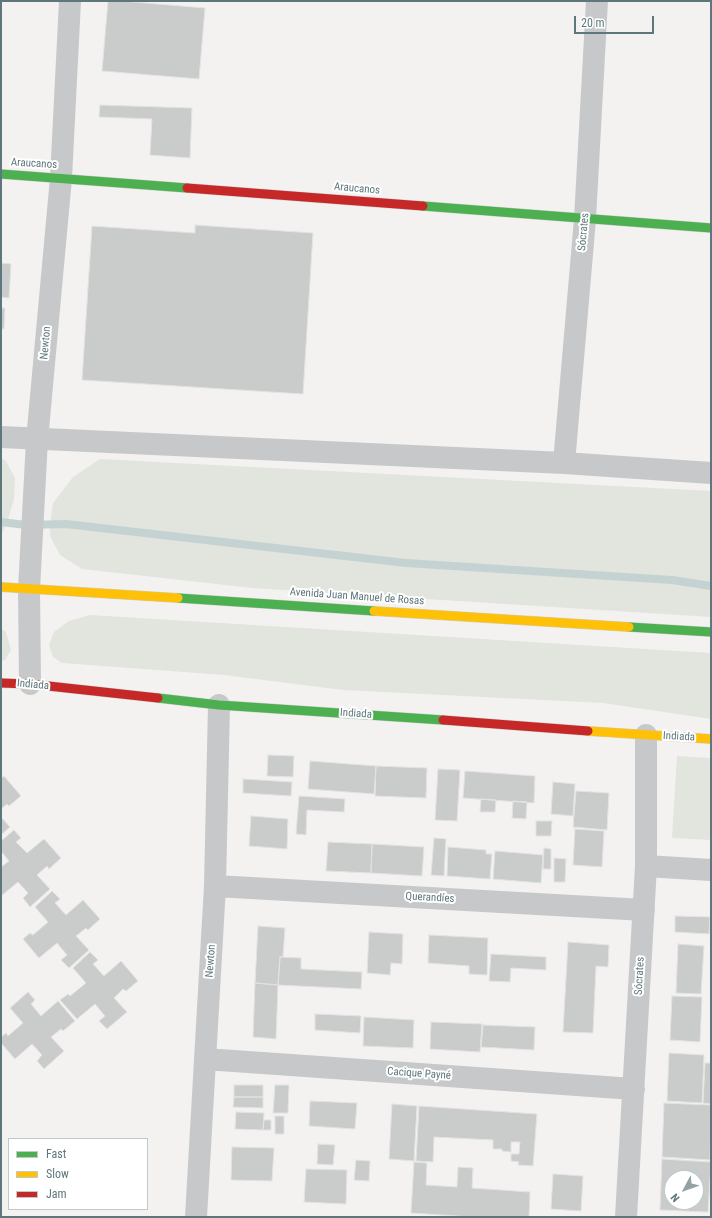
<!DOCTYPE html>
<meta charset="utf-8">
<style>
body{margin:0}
#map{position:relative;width:712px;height:1218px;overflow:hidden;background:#f3f2f1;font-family:"Roboto Condensed",sans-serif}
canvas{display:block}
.frame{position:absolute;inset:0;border:2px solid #5e777c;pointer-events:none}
.legend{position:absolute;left:8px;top:1138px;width:140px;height:72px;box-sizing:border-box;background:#fff;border:1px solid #bfc9cb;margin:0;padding:5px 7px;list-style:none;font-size:12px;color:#5e777c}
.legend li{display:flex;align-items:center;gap:8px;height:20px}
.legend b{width:20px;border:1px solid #bfc9cb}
.north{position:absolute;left:664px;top:1170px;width:40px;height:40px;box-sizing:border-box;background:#fff;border:1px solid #bfc9cb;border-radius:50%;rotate:229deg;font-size:11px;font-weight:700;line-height:16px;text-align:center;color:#5e777c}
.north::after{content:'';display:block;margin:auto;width:14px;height:18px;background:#92a2a5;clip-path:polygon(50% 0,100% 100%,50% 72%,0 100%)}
.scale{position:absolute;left:574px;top:16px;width:80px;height:18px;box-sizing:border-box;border:2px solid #5e777c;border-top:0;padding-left:5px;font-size:12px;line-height:14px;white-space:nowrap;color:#5e777c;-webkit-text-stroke:3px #fff;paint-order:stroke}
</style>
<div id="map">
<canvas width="712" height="1218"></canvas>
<div class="frame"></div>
<ul class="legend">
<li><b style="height:5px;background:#4caf50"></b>Fast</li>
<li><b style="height:5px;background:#ffc107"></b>Slow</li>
<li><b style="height:5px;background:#c62828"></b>Jam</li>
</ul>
<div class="north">N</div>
<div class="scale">20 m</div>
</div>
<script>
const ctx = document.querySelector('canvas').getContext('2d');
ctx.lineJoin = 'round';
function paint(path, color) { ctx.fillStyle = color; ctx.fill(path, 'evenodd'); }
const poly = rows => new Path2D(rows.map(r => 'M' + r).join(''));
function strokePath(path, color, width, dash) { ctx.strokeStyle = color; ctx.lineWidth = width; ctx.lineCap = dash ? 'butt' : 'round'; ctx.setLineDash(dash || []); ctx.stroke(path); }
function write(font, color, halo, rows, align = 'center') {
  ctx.font = font + ' "Roboto Condensed",sans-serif'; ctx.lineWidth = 4; ctx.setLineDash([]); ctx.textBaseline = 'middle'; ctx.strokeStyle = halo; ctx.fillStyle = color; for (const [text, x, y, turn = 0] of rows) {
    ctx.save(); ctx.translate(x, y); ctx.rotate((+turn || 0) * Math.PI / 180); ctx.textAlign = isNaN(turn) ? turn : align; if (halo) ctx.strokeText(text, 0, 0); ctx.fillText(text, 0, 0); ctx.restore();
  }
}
paint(poly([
 [1,458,6,461,15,478,14,499,7,523,1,536],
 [100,459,711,491,711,617,252,588,82,569,60,555,50,536,51,516,53,503,73,477],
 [90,615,711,653,711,719,603,703,343,690,224,675,62,663,53,657,49,645,54,632,69,621],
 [1,628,6,632,11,650,5,660,1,661],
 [677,756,711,758,711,840,672,838]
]), '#e2e4de');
strokePath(poly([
 [1,522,26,525,66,524,406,563,672,580,711,586]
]), '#c5d2d2', 8);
const building = poly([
 [108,1,122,1,205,8,199,79,102,71,108,1],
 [100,105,192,108,190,158,150,155,152,119,99,117,100,105],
 [195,225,313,233,303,394,82,380,92,226,195,233,195,225],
 [1,263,11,264,9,298,1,297,1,263],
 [1,308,5,308,4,329,1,329,1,308],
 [268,755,294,756,293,777,267,776,268,755],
 [310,761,376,766,374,794,308,789,310,761],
 [376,766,427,768,426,798,375,796,376,766],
 [438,769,460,770,457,821,435,820,438,769],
 [465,771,535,776,534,803,463,798,465,771],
 [4,776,21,796,9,806,7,804,1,809,1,779,4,776],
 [243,779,292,782,291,796,243,793,243,779],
 [553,782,575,784,573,816,551,814,553,782],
 [576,791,609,793,607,830,573,827,576,791],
 [299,796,345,799,344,812,307,810,306,835,296,834,299,796],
 [481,799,496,800,495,812,480,812,481,799],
 [513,801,527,802,526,819,512,818,513,801],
 [251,816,288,819,287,849,249,846,251,816],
 [1,817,10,827,1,835,1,817],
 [536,821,552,821,551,836,536,836,536,821],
 [575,829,604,831,602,867,573,865,575,829],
 [14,830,21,838,16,842,27,853,44,839,61,858,49,869,47,866,37,875,50,889,30,907,23,898,28,893,18,882,1,896,1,867,9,861,1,851,1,841,14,830],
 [434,838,446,839,444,876,431,875,434,838],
 [328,842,372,844,371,873,326,871,328,842],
 [372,844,424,847,422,876,371,873,372,844],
 [448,847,486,850,486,854,492,854,490,879,447,876,448,847],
 [544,848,551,849,551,869,543,869,544,848],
 [495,851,543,855,541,883,493,879,495,851],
 [554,858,566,859,565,882,554,882,554,858],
 [52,891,60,899,55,903,66,915,83,900,100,919,88,930,86,928,76,936,89,950,69,968,61,960,67,955,57,943,39,958,23,939,30,933,33,935,48,922,35,907,52,891],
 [675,916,710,917,709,934,675,932,675,916],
 [258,926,285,928,283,957,280,957,278,985,255,983,258,926],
 [369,932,403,934,402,964,391,963,390,975,367,973,369,932],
 [429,935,488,938,487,975,469,974,469,966,428,963,429,935],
 [568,942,609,945,608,967,596,966,593,1033,563,1032,568,942],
 [678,944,704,946,701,994,676,993,678,944],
 [90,952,98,960,93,964,104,976,121,961,138,981,126,991,123,989,114,998,127,1012,107,1029,99,1021,105,1016,95,1004,77,1019,60,1000,68,994,70,996,86,983,73,968,90,952],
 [491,954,546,957,546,970,511,968,510,982,489,981,491,954],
 [280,957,301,958,301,969,362,972,361,989,278,985,280,957],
 [255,983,278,985,276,1039,253,1037,255,983],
 [28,992,35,1000,31,1004,41,1016,58,1001,75,1021,63,1031,61,1029,51,1037,64,1051,44,1069,37,1061,42,1055,32,1044,15,1059,1,1043,1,1037,6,1033,8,1036,23,1023,10,1008,28,992],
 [672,996,702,997,700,1042,670,1040,672,996],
 [315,1014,361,1016,360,1033,315,1030,315,1014],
 [364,1017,414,1020,413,1048,363,1046,364,1017],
 [431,1022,482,1024,480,1052,430,1049,431,1022],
 [483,1025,535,1027,534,1050,481,1047,483,1025],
 [669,1053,704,1055,702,1103,667,1101,669,1053],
 [705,1063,711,1063,711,1104,703,1103,705,1063],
 [234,1085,263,1085,263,1097,234,1097,234,1085],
 [275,1085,289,1085,288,1113,273,1113,275,1085],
 [234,1097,263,1097,263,1108,233,1107,234,1097],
 [310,1101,357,1103,355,1129,309,1126,310,1101],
 [664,1103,711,1105,710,1160,662,1157,664,1103],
 [392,1104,417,1106,414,1161,389,1159,392,1104],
 [419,1106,537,1114,533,1166,518,1165,519,1162,511,1161,511,1154,519,1154,520,1142,511,1142,511,1152,502,1151,502,1149,493,1149,493,1140,434,1137,433,1162,416,1161,419,1106],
 [236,1112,264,1113,263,1130,235,1129,236,1112],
 [275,1116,284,1116,284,1134,275,1134,275,1116],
 [264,1120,271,1120,271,1130,263,1130,264,1120],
 [318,1144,335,1145,333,1165,317,1164,318,1144],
 [232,1147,274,1148,272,1181,231,1180,232,1147],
 [662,1159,711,1162,708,1212,660,1210,662,1159],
 [672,1178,696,1178,696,1202,672,1202,672,1178],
 [356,1160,370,1161,369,1181,354,1180,356,1160],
 [414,1162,427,1163,426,1185,457,1187,458,1167,473,1168,472,1188,530,1192,529,1217,472,1217,411,1213,414,1162],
 [306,1169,347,1170,346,1204,304,1202,306,1169],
 [553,1174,583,1176,581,1211,551,1209,553,1174]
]);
paint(building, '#cacccc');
strokePath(building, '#e2e2e1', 1);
const fast = poly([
 [1,174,187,188],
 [423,206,711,228],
 [178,598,374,611],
 [629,627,711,632],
 [158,698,219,705,443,720]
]);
const slow = poly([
 [1,587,178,598],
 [374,611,629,627],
 [588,731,711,739]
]);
const jam = poly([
 [187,188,423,206],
 [1,683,30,684,158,698],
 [443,720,588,731]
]);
strokePath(fast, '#cecfcf', 10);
strokePath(slow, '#cecfcf', 10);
strokePath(jam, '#cecfcf', 10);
strokePath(poly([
 [1,437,564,463,711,473],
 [564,463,585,219,597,1],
 [30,684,29,589,37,440,61,178,70,1],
 [646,866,711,870],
 [215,886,644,910],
 [205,1059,634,1089],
 [196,1217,215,886,219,705],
 [626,1217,646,866,646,735]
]), '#c7c8c9', 22);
strokePath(fast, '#4caf50', 9);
strokePath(slow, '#ffc107', 9);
strokePath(jam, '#c62828', 9);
write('11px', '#5e777c', '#fff', [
 ["Araucanos",34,164,3],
 ["Araucanos",357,189,5],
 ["Sócrates",584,232,-85],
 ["Newton",46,343,-85],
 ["Avenida Juan Manuel de Rosas",357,597,4],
 ["Indiada",33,685,5],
 ["Indiada",356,714,4],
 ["Indiada",679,737,3],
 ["Querandíes",430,898,3],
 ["Newton",211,961,-86],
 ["Sócrates",640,976,-87],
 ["Cacique Payné",419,1074,4]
]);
</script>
